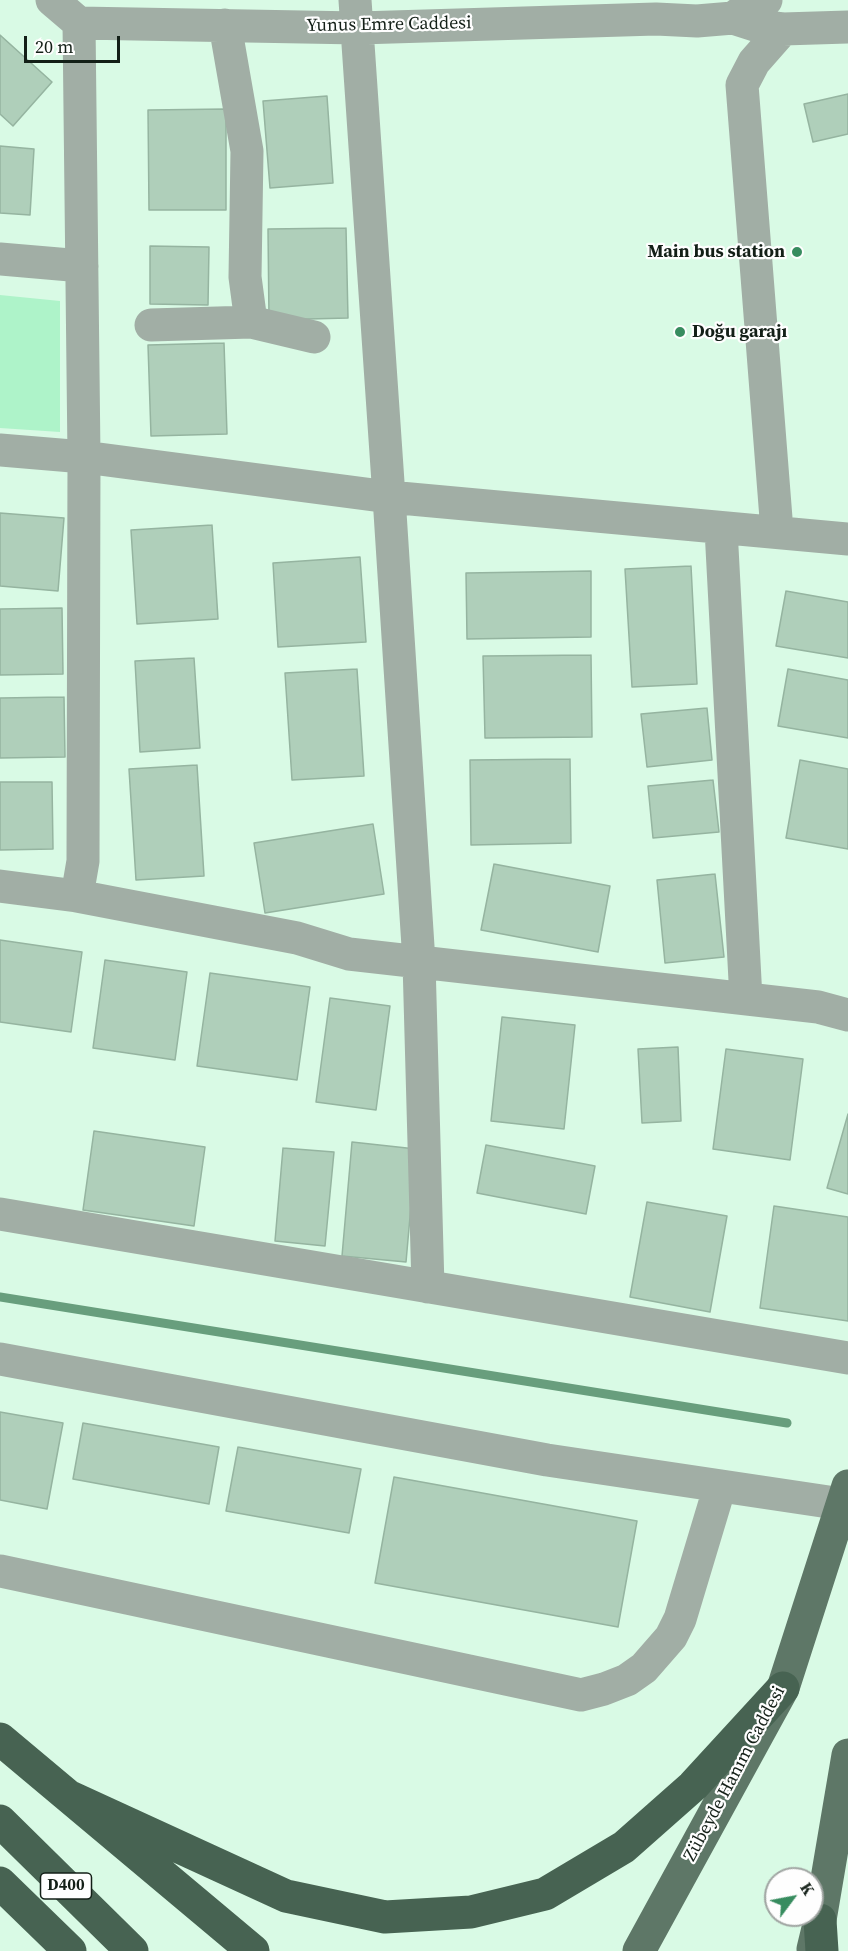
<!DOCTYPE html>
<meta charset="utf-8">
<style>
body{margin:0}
#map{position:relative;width:848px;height:1951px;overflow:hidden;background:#d9fae5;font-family:"Source Serif 4",serif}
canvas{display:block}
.north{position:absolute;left:764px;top:1867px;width:60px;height:60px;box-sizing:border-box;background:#fefefe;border:2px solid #a0a5a2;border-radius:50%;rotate:58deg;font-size:16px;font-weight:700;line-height:24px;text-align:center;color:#131f17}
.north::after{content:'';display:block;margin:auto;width:21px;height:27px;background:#378c5f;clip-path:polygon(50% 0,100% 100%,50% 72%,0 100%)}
.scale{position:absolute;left:24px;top:36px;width:96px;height:27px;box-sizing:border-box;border:3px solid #131f17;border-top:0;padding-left:8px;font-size:18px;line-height:21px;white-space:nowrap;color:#131f17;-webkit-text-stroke:4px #fefefe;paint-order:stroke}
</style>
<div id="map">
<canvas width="848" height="1951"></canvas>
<div class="north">K</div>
<div class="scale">20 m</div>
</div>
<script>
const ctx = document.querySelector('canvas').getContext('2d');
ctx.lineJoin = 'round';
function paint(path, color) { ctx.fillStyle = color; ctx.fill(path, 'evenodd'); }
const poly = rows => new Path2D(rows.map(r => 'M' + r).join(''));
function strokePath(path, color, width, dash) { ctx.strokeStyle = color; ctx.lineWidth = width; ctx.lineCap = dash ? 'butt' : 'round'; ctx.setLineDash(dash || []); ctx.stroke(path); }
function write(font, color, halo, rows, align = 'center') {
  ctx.font = font + ' "Source Serif 4",serif'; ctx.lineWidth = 4.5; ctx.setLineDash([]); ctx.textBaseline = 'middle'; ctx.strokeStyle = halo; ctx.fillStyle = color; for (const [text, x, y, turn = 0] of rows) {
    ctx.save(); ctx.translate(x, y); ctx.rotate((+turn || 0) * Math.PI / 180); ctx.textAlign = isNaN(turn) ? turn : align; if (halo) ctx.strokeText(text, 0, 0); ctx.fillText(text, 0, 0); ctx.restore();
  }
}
paint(poly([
 [0,295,60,301,60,432,0,428]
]), '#aef3c9');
strokePath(poly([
 [0,1297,787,1423]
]), '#689e7d', 9);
const building = poly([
 [0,35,52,82,13,126,0,114,0,35],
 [848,94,848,134,813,142,804,104,848,94],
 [327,96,333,183,270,188,263,101,327,96],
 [226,109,226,210,149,210,148,110,226,109],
 [0,146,34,149,30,215,0,213,0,146],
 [346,228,348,318,269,320,268,229,346,228],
 [150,246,209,247,208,305,150,304,150,246],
 [224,343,227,434,151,436,148,345,224,343],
 [0,513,64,518,58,591,0,586,0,513],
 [212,525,218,619,137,624,131,530,212,525],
 [360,557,366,642,278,647,273,563,360,557],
 [691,566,697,684,632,687,625,569,691,566],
 [591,571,591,637,467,639,466,573,591,571],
 [786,591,848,602,848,658,776,646,786,591],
 [62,608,63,674,0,675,0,609,62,608],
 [591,655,592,737,485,738,483,656,591,655],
 [194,658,200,748,140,752,135,661,194,658],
 [357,669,364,776,292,780,285,673,357,669],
 [788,669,848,680,848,738,778,726,788,669],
 [64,697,65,757,0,758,0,698,64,697],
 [707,708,712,760,647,767,641,714,707,708],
 [570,759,571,843,471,845,470,760,570,759],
 [800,760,848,769,848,849,786,838,800,760],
 [197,765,204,876,136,880,129,769,197,765],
 [713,780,719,832,653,838,648,786,713,780],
 [0,782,52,782,53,849,0,850,0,782],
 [373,824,384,894,265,913,254,843,373,824],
 [494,864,610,886,598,952,481,930,494,864],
 [715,874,724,957,665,963,657,880,715,874],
 [0,940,82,952,71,1032,0,1022,0,940],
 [105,960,187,972,175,1060,93,1048,105,960],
 [210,973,310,987,297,1080,197,1066,210,973],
 [330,998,390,1006,376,1110,316,1102,330,998],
 [502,1017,575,1025,564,1129,491,1121,502,1017],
 [678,1047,681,1121,642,1123,638,1049,678,1047],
 [726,1049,803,1059,790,1160,713,1149,726,1049],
 [848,1114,848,1194,827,1188,848,1114],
 [94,1131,205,1147,194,1226,83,1210,94,1131],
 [352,1142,416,1149,406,1262,342,1256,352,1142],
 [486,1145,595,1166,586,1214,477,1193,486,1145],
 [283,1148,334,1152,325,1246,275,1241,283,1148],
 [647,1202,727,1216,710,1312,630,1297,647,1202],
 [774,1206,848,1217,848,1321,760,1308,774,1206],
 [0,1412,63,1423,47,1509,0,1500,0,1412],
 [83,1423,219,1447,209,1504,73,1479,83,1423],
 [238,1447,361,1469,349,1533,226,1511,238,1447],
 [394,1477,637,1521,618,1627,375,1583,394,1477]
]);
paint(building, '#afcfba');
strokePath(building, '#95b4a0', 1.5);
strokePath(poly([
 [52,0,79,23,359,28,656,19,697,21,733,18,758,26,783,29,848,27],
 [355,0,389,497,848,539],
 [733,18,755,2,766,0],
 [79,23,84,457,83,861,77,896,297,938,349,954,818,1007,848,1015],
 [225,25,247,151,245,277,251,322,314,337],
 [0,259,82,266],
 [151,325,251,322],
 [0,450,84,457,389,497,419,962,428,1287],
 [721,529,746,999],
 [777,531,742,85,754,62,783,29],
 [0,886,77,896],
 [0,1214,848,1358],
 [0,1359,547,1460,842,1504],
 [0,1571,581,1695,604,1689,627,1680,644,1668,671,1637,680,1619,720,1486]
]), '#a1aea5', 33);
strokePath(poly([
 [813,1949,820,1920,848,1755],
 [639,1951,783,1688,848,1486]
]), '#5e7767', 33);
strokePath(poly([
 [0,1739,253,1951],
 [68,1796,286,1896,385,1917,471,1912,545,1894,624,1847,693,1786,783,1688],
 [0,1821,132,1951],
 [0,1883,70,1951],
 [820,1920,822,1951]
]), '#476352', 33);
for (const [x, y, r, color] of [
 [797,252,6,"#378c5f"],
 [680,332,6,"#378c5f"]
]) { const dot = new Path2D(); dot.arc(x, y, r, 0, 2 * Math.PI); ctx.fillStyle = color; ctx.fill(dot); strokePath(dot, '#fefefe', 2); }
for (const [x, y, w] of [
 [66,1886,51]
]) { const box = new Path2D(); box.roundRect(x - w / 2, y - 13, w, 26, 4.5); ctx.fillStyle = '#fefefe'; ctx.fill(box); strokePath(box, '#131f17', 1.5); }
write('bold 16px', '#131f17', null, [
 ["D400",66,1886]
]);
write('18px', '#131f17', '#fefefe', [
 ["Yunus Emre Caddesi",389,25,-1],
 ["Zübeyde Hanım Caddesi",735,1774,-62]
]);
write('bold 18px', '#131f17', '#fefefe', [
 ["Main bus station",785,252],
 ["Doğu garajı",692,332,"left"]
], 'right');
</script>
